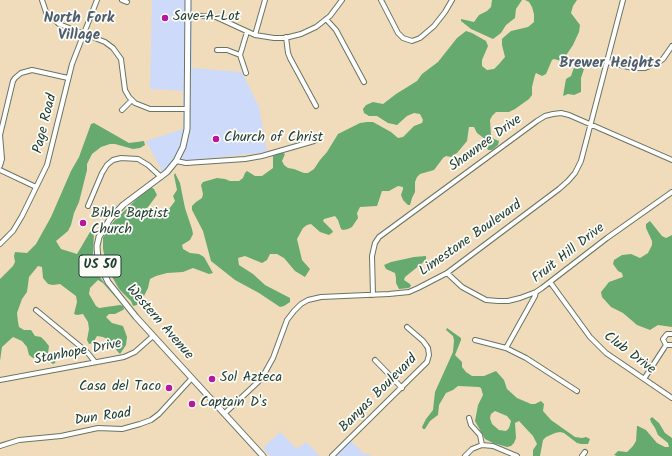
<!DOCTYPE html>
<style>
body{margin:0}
canvas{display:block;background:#f0dcbb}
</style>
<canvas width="672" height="456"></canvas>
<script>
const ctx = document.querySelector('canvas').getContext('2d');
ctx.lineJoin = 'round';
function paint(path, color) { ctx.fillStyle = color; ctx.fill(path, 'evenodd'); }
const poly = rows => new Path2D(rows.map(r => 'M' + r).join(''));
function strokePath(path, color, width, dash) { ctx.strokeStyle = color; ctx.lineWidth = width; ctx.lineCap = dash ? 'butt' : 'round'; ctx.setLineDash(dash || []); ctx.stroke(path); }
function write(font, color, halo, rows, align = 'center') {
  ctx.font = font + ' Kalam,sans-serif'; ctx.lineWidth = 3.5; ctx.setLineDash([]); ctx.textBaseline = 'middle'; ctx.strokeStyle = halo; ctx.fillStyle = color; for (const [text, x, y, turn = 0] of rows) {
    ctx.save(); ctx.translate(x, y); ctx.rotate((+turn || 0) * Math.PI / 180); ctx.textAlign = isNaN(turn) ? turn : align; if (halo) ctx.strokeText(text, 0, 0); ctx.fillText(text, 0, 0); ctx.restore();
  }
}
paint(poly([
 [152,0,192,0,192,68,242,72,259,107,267,152,183,161,163,173,146,141,183,129,183,91,150,89],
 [280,432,297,449,306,442,320,456,270,456,263,448],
 [351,441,364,454,369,454,371,456,336,456]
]), '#cedafa');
paint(poly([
 [492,0,522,0,516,9,515,18,506,25,501,33,493,39,471,29,461,21,461,19,474,22,479,15,487,11,491,7],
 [525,0,577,0,573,6,571,13,580,25,579,32,573,45,563,60,561,61,554,59,552,60,546,74,542,76,536,73,535,75,532,87,532,95,529,99,515,109,509,112,496,112,492,116,490,120,491,136,494,139,499,141,498,145,492,150,488,150,486,146,485,139,477,133,474,127,469,127,467,141,457,153,451,157,446,156,443,158,434,170,420,174,417,177,415,182,415,192,412,198,410,205,408,205,403,200,401,195,403,189,403,187,398,186,389,191,382,191,377,206,360,207,357,213,358,218,352,227,348,229,343,230,341,229,338,220,335,216,324,219,323,221,332,230,333,232,329,235,320,232,311,224,307,225,303,228,297,239,302,260,310,269,305,277,295,271,284,258,277,254,270,254,267,260,262,263,245,256,238,258,239,265,253,274,265,285,290,298,290,302,284,306,280,307,259,293,235,280,211,261,203,231,192,210,192,206,196,202,202,198,203,194,201,185,203,182,217,178,225,179,230,181,239,181,243,178,245,173,247,171,255,176,262,176,273,168,273,156,281,152,285,154,282,161,284,165,288,168,294,169,304,173,308,173,314,169,320,160,327,152,338,134,360,123,367,122,373,122,391,132,398,138,403,137,414,126,422,123,423,120,420,114,414,113,407,116,397,125,388,123,377,116,369,116,364,113,363,109,366,105,373,102,383,104,396,94,417,81,422,74,438,62,457,38,466,31,472,33,486,41,488,46,482,60,482,66,487,70,494,69,499,64,505,57,502,45,502,39,504,37,511,31,528,27,534,22,534,14,532,7,529,2],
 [579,60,583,60,585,66,581,78,581,92,574,95,568,94,563,96,566,79,571,76,576,62],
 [94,123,129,143,144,141,145,145,140,148,133,149,115,144,110,144,101,147,92,154,87,164,87,170,79,202,74,213,71,225,68,231,56,241,61,249,77,254,90,232,92,230,94,230,93,256,96,268,99,276,116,298,103,283,98,280,90,288,89,294,96,306,99,308,120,305,123,306,124,309,123,310,115,314,109,314,106,317,112,323,123,326,127,337,126,345,120,354,118,352,115,348,111,345,107,345,107,339,103,337,97,336,93,343,89,344,87,340,89,329,88,322,83,314,77,315,74,314,77,302,76,296,60,284,53,285,48,284,43,278,42,267,38,266,29,277,27,292,22,299,17,313,18,322,19,327,24,330,31,330,35,336,41,337,45,341,49,346,48,353,56,360,55,363,53,364,45,358,33,358,29,355,27,347,22,341,13,337,2,347,0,361,0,279,13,266,15,262,14,256,15,252,27,253,36,244,51,217,71,171,79,157,91,124],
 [175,173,180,183,185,208,192,229,193,234,190,240,182,245,183,249,190,253,199,254,204,257,213,273,209,274,193,268,183,272,167,273,156,276,150,279,148,288,144,296,137,305,133,306,131,301,119,289,107,268,103,249,103,238,108,228,116,219,148,188,151,187,154,189,157,195,148,207,142,212,142,214,153,212,159,215,163,215,166,213,175,201,173,196,177,190,174,175],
 [650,221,662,236,666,238,672,235,672,327,658,325,650,330,637,325,623,313,611,307,602,297,601,292,609,282,623,277,622,273,618,271,613,264,614,260,622,255,631,254,640,258,648,253,652,245,652,241,646,228,646,224],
 [426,256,426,260,405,277,404,280,410,284,411,286,409,288,399,289,396,283,396,278,395,273,386,269,384,265,391,262,414,257],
 [447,328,461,338,461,340,455,355,462,362,462,367,466,372,472,376,484,376,496,371,504,380,507,389,517,398,531,404,535,404,541,401,544,404,543,411,551,420,575,437,582,438,586,437,590,439,588,444,581,444,577,443,564,433,560,432,555,433,546,437,543,440,540,456,533,456,533,450,537,444,533,436,519,421,515,423,516,438,514,443,511,446,507,447,493,443,485,439,475,421,478,405,483,395,481,388,479,387,458,386,453,390,446,393,439,405,438,415,430,421,425,429,423,429,422,427,426,419,433,410,435,392,453,352,454,340,453,336,446,330],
 [495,411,507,416,511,421,509,428,506,431,499,430,492,424,490,418,491,414],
 [652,417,659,423,665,433,672,438,672,456,617,456,614,455,618,451,627,452,633,446,636,441,637,426,638,426,646,430,657,443,665,447,669,447,668,443,658,435,655,428,651,422,650,419]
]), '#66aa6f');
const minor = poly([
 [42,0,46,12,59,24,105,42,113,48,121,59,125,90,129,97,135,103,150,109,187,109],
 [122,0,127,2],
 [381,0,398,33,403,38,412,41,420,38,434,26,445,12,452,0],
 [188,15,216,17,255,35,274,38,285,38,301,34,316,27,330,16,342,0],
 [326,19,336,30,364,82],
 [255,35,265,0],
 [286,37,288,53,290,58,316,106],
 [217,50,227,50,240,55],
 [607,62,633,68,645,68,657,63,663,59,672,46],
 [246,73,240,55,247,32],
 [122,110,132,100],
 [176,161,186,163,245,159,262,156,314,141],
 [0,166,2,159,0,135,13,81,15,78,21,73,32,70,68,78],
 [0,170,36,187],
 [88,206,102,173,107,165,113,160,121,158,138,159,148,165,161,177],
 [0,244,13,231,22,216,47,165,72,64,97,0],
 [447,273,462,287,486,300,498,301,508,301,520,298,536,292],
 [550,282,590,337,606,353,672,398],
 [373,295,372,256,375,243,379,237,537,121,545,116,553,114,561,113,569,115,672,160],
 [36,310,87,352,95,362],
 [672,334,667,334,663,339,666,345,672,345],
 [475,340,506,348,535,296,536,292,542,288,607,238,672,192],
 [506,348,526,358,577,391],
 [375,360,402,388],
 [644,379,666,345],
 [0,380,124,357,135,352,153,336],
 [225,413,258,382,263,376,273,358,287,320,294,311,301,304,308,300,321,297,389,294,409,292,418,288,447,273,559,189,568,181,575,173,581,161,623,0],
 [469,418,471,425,480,435,482,445],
 [0,446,19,440,61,436,98,428,122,429,140,424,151,420,159,414,192,378],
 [332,456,427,362,429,355,428,348,426,345,423,341,407,327],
 [465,456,472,449,482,445,493,446,517,456],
 [582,456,585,452]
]);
const major = poly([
 [188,0,187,129,183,147,176,161,167,172,123,205,110,219,99,237,97,246,98,261,108,282,136,317,263,456]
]);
strokePath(minor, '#687563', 6);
strokePath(major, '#687563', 7);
strokePath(minor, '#fff', 4);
strokePath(major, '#fff', 5);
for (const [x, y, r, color] of [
 [165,18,4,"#b5179e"],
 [216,139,4,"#b5179e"],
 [83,223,4,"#b5179e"],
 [212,379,4,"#b5179e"],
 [169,388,4,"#b5179e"],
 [192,404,4,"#b5179e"]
]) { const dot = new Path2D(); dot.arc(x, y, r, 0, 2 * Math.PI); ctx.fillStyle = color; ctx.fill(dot); strokePath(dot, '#fdfcf7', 1.5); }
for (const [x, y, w] of [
 [100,266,42]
]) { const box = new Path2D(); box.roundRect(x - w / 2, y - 11, w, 22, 3); ctx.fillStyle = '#fdfcf7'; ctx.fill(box); strokePath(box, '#1f3d34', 1); }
write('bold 13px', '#1f3d34', null, [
 ["US 50",100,266]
]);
write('14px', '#1f3d34', '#fdfcf7', [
 ["Save-A-Lot",173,18],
 ["Church of Christ",224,139],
 ["Bible Baptist",91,215],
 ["Church",91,231],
 ["Sol Azteca",220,379],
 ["Casa del Taco",161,388,"right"],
 ["Captain D's",200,404]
], 'left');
write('14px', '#1f3d34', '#fdfcf7', [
 ["Page Road",46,124,-76],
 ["Shawnee Drive",486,144,-36],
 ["Limestone Boulevard",471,239,-35],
 ["Fruit Hill Drive",569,254,-38],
 ["Western Avenue",159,323,49],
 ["Stanhope Drive",78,353,-11],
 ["Club Drive",629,354,37],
 ["Banyas Boulevard",379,394,-45],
 ["Dun Road",103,418,-8]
]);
write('bold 15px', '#4f5e6f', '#fdfcf7', [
 ["North Fork",79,19],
 ["Village",79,36],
 ["Brewer Heights",610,64]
]);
</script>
